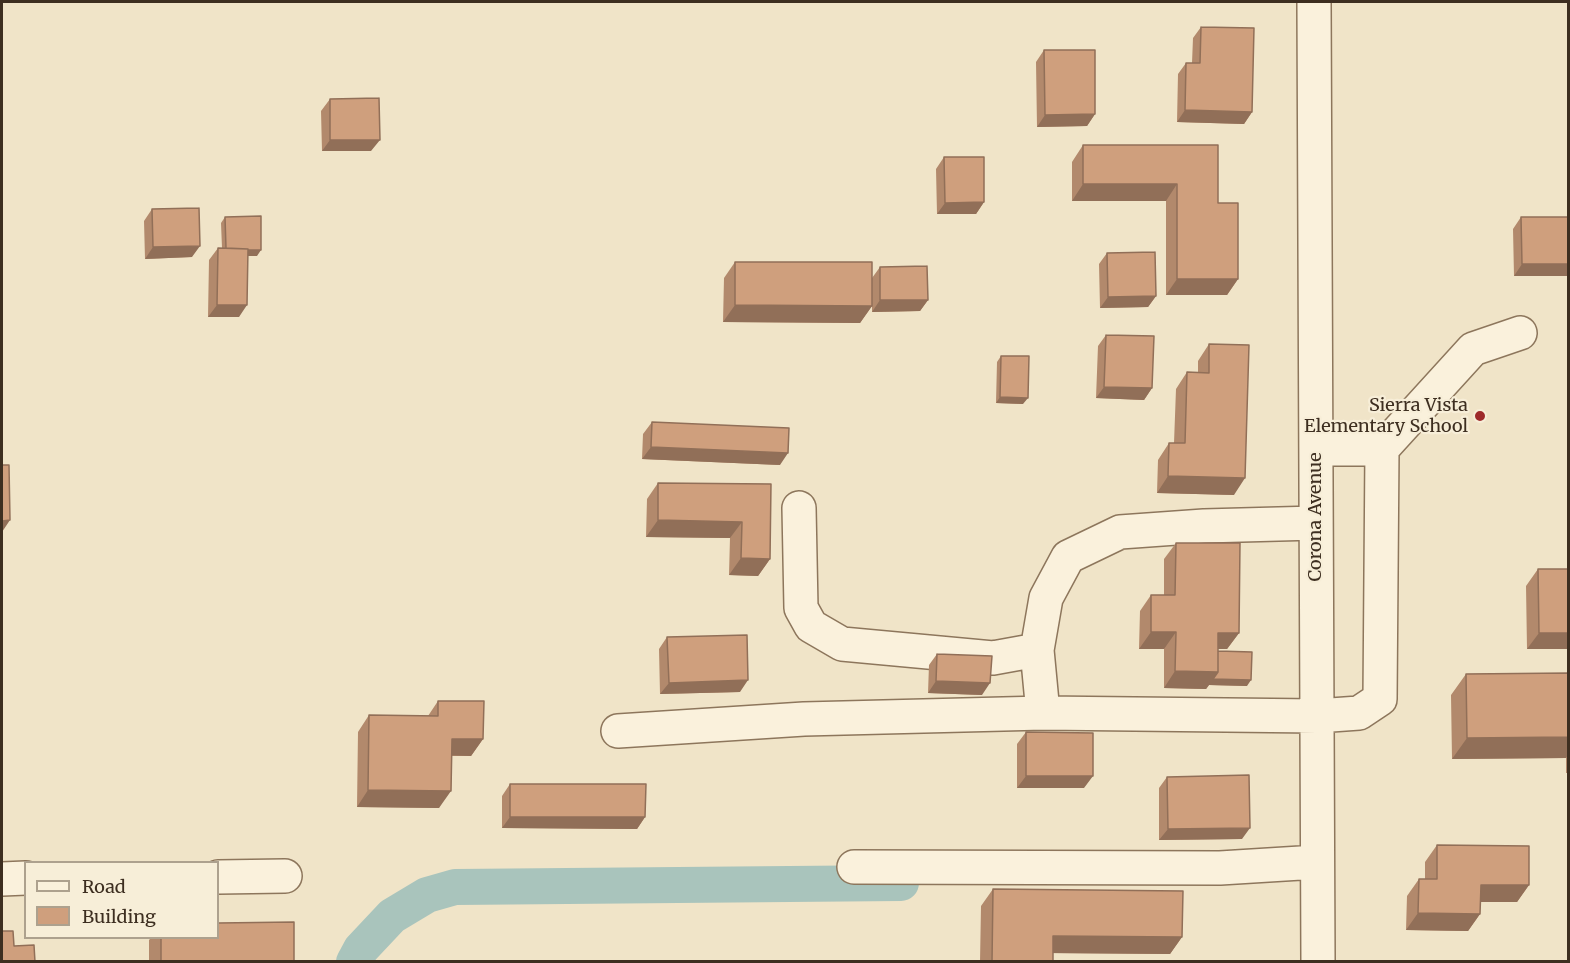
<!DOCTYPE html>
<style>
body{margin:0}
#map{position:relative;width:1570px;height:963px;overflow:hidden;background:#f0e4c8;font-family:Merriweather,serif}
canvas{display:block}
.frame{position:absolute;inset:0;border:3px solid #3d2e20;pointer-events:none}
.legend{position:absolute;left:24px;top:861px;width:195px;height:78px;box-sizing:border-box;background:#f7eed8;border:2px solid #ada18e;margin:0;padding:8px 10px;list-style:none;font-size:18px;color:#3d2e20}
.legend li{display:flex;align-items:center;gap:12px;height:30px}
.legend b{width:30px;border:2px solid #ada18e}
</style>
<div id="map">
<canvas width="1570" height="963"></canvas>
<div class="frame"></div>
<ul class="legend">
<li><b style="height:8px;background:#faf1dc"></b>Road</li>
<li><b style="height:16px;background:#cf9f7d"></b>Building</li>
</ul>
</div>
<script>
const ctx = document.querySelector('canvas').getContext('2d');
ctx.lineJoin = 'round';
const poly = rows => new Path2D(rows.map(r => 'M' + r).join(''));
function strokePath(path, color, width, dash) { ctx.strokeStyle = color; ctx.lineWidth = width; ctx.lineCap = dash ? 'butt' : 'round'; ctx.setLineDash(dash || []); ctx.stroke(path); }
function paint(path, color) { ctx.fillStyle = color; ctx.fill(path, 'evenodd'); }
function write(font, color, halo, rows, align = 'center') {
  ctx.font = font + ' Merriweather,serif'; ctx.lineWidth = 4.5; ctx.setLineDash([]); ctx.textBaseline = 'middle'; ctx.strokeStyle = halo; ctx.fillStyle = color; for (const [text, x, y, turn = 0] of rows) {
    ctx.save(); ctx.translate(x, y); ctx.rotate((+turn || 0) * Math.PI / 180); ctx.textAlign = isNaN(turn) ? turn : align; if (halo) ctx.strokeText(text, 0, 0); ctx.fillText(text, 0, 0); ctx.restore();
  }
}
strokePath(poly([
 [354,962,361,949,392,916,427,895,455,887,901,883]
]), '#a9c4bc', 36);
const minor = poly([
 [1314,2,1318,962],
 [1316,449,1382,449],
 [799,508,801,608,811,626,842,644,993,658,1037,650],
 [1043,713,1037,650,1046,598,1068,557,1120,532,1204,526,1316,523],
 [618,731,804,719,1043,713,1317,716,1359,713,1380,699,1382,449,1473,349,1520,333],
 [854,867,1220,868,1317,862],
 [218,877,285,876],
 [2,879,26,878]
]);
strokePath(minor, '#8d765c', 36);
strokePath(minor, '#faf1dc', 33);
paint(poly([
 [1201,27,1252,112,1244,124,1177,122,1178,74,1186,63,1192,63,1193,38],
 [1044,50,1095,114,1087,126,1037,127,1036,62],
 [330,99,371,151,322,151,321,111],
 [1083,145,1218,145,1218,203,1238,279,1227,295,1166,295,1166,201,1072,201,1072,162],
 [944,157,984,202,976,214,937,214,936,169],
 [152,209,192,257,145,259,144,221],
 [225,217,257,256,248,256,239,317,208,317,209,260,218,248,222,248,221,223],
 [1521,217,1569,217,1569,276,1514,276,1513,229],
 [1107,253,1156,296,1148,307,1100,308,1099,264],
 [735,262,872,278,880,267,928,300,920,311,872,312,872,306,860,323,723,322,724,278],
 [1106,335,1152,388,1144,400,1096,398,1098,346],
 [1209,344,1234,495,1157,493,1158,460,1169,443,1174,443,1176,389,1187,372,1198,372,1198,361],
 [1001,356,1023,404,996,403,997,362],
 [652,422,780,465,642,459,643,434],
 [658,483,771,484,770,559,758,576,729,575,730,538,646,537,647,499],
 [1176,543,1239,633,1227,649,1218,649,1218,651,1247,686,1209,685,1206,689,1164,688,1164,649,1139,649,1140,611,1151,595,1164,595,1164,559],
 [1538,569,1569,569,1569,649,1527,649,1526,586],
 [667,637,740,692,660,694,659,649],
 [937,654,982,695,928,693,929,665],
 [1569,673,1569,773,1566,773,1566,758,1452,759,1451,695,1466,674],
 [438,701,483,739,471,756,451,756,439,808,357,807,358,732,369,715,428,716],
 [1026,732,1084,788,1017,788,1017,744],
 [1167,777,1242,839,1159,840,1159,788],
 [510,784,645,817,637,829,502,828,502,796],
 [1437,845,1529,885,1517,902,1480,902,1480,914,1468,931,1406,930,1407,896,1419,879,1425,879,1425,862],
 [993,889,1182,937,1170,954,1053,953,1053,962,980,962,981,906],
 [151,938,218,938,294,962,149,962,149,940]
]), '#b2896c');
paint(poly([
 [1185,110,1252,112,1244,124,1177,122],
 [1095,114,1087,126,1037,127,1045,115],
 [330,140,380,140,371,151,322,151],
 [1083,184,1177,184,1166,201,1072,201],
 [984,202,976,214,937,214,945,203],
 [200,246,192,257,145,259,153,247],
 [226,250,261,250,257,256,222,256],
 [1522,264,1569,264,1569,276,1514,276],
 [1177,279,1238,279,1227,295,1166,295],
 [1156,296,1148,307,1100,308,1108,297],
 [880,300,928,300,920,311,872,312],
 [217,305,247,305,239,317,208,317],
 [735,305,872,306,860,323,723,322],
 [1104,387,1152,388,1144,400,1096,398],
 [1000,397,1028,398,1023,404,996,403],
 [651,447,788,453,780,465,642,459],
 [1168,476,1245,478,1234,495,1157,493],
 [10,520,2,532,2,521],
 [658,520,742,522,730,538,646,537],
 [741,558,770,559,758,576,729,575],
 [1151,632,1176,632,1164,649,1139,649],
 [1218,633,1239,633,1227,649,1206,649],
 [1539,633,1569,633,1569,649,1527,649],
 [1175,671,1218,672,1251,680,1247,686,1209,685,1206,689,1164,688],
 [748,680,740,692,660,694,669,683],
 [936,681,990,683,982,695,928,693],
 [1569,737,1569,754,1566,758,1452,759,1467,738],
 [452,739,483,739,471,756,440,755],
 [1026,776,1093,776,1084,788,1017,788],
 [368,790,451,791,439,808,357,807],
 [510,817,645,817,637,829,502,828],
 [1250,828,1242,839,1159,840,1168,829],
 [1481,885,1529,885,1517,902,1469,902],
 [1418,913,1480,914,1468,931,1406,930],
 [1053,936,1182,937,1170,954,1041,953]
]), '#916f58');
const building = poly([
 [1201,27,1254,28,1252,112,1185,110,1186,63,1200,63,1201,27],
 [1044,50,1095,50,1095,114,1045,115,1044,50],
 [379,98,380,140,330,140,330,99,379,98],
 [1083,145,1218,145,1218,203,1238,203,1238,279,1177,279,1177,184,1083,184,1083,145],
 [944,157,984,157,984,202,945,203,944,157],
 [199,208,200,246,153,247,152,209,199,208],
 [261,216,261,250,248,250,248,249,226,248,225,217,261,216],
 [1521,217,1569,217,1569,264,1522,264,1521,217],
 [218,248,248,249,247,305,217,305,218,248],
 [1155,252,1156,296,1108,297,1107,253,1155,252],
 [735,262,872,262,872,306,735,305,735,262],
 [927,266,928,300,880,300,880,267,927,266],
 [1106,335,1154,336,1152,388,1104,387,1106,335],
 [1209,344,1249,345,1245,478,1168,476,1169,443,1185,443,1187,372,1209,373,1209,344],
 [1001,356,1029,356,1028,398,1000,397,1001,356],
 [652,422,789,428,788,453,651,447,652,422],
 [2,465,9,465,10,520,2,521,2,465],
 [658,483,771,484,770,559,741,558,742,522,658,520,658,483],
 [1176,543,1240,543,1239,633,1218,633,1218,672,1175,671,1176,632,1151,632,1151,595,1175,595,1176,543],
 [1538,569,1569,569,1569,633,1539,633,1538,569],
 [747,635,748,680,669,683,667,637,747,635],
 [1218,651,1252,652,1251,680,1213,679,1218,672,1218,651],
 [937,654,992,656,990,683,936,681,937,654],
 [1569,673,1569,737,1467,738,1466,674,1569,673],
 [438,701,484,701,483,739,452,739,451,791,368,790,369,715,438,716,438,701],
 [1026,732,1093,733,1093,776,1026,776,1026,732],
 [1249,775,1250,828,1168,829,1167,777,1249,775],
 [510,784,646,784,645,817,510,817,510,784],
 [1437,845,1529,846,1529,885,1481,885,1480,914,1418,913,1419,879,1437,879,1437,845],
 [993,889,1183,891,1182,937,1053,936,1053,962,992,962,993,889],
 [294,922,294,962,161,962,161,938,218,938,218,923,294,922],
 [2,931,13,931,14,946,34,945,35,962,2,962,2,931]
]);
paint(building, '#cf9f7d');
strokePath(building, '#916f58', 1.5);
for (const [x, y, r, color] of [
 [1480,416,6,"#9e2a2b"]
]) { const dot = new Path2D(); dot.arc(x, y, r, 0, 2 * Math.PI); ctx.fillStyle = color; ctx.fill(dot); strokePath(dot, '#f7eed8', 2); }
write('18px', '#3d2e20', '#f7eed8', [
 ["Sierra Vista",1468,406],
 ["Elementary School",1468,427]
], 'right');
write('18px', '#3d2e20', '#f7eed8', [
 ["Corona Avenue",1316,517,-90]
]);
</script>
